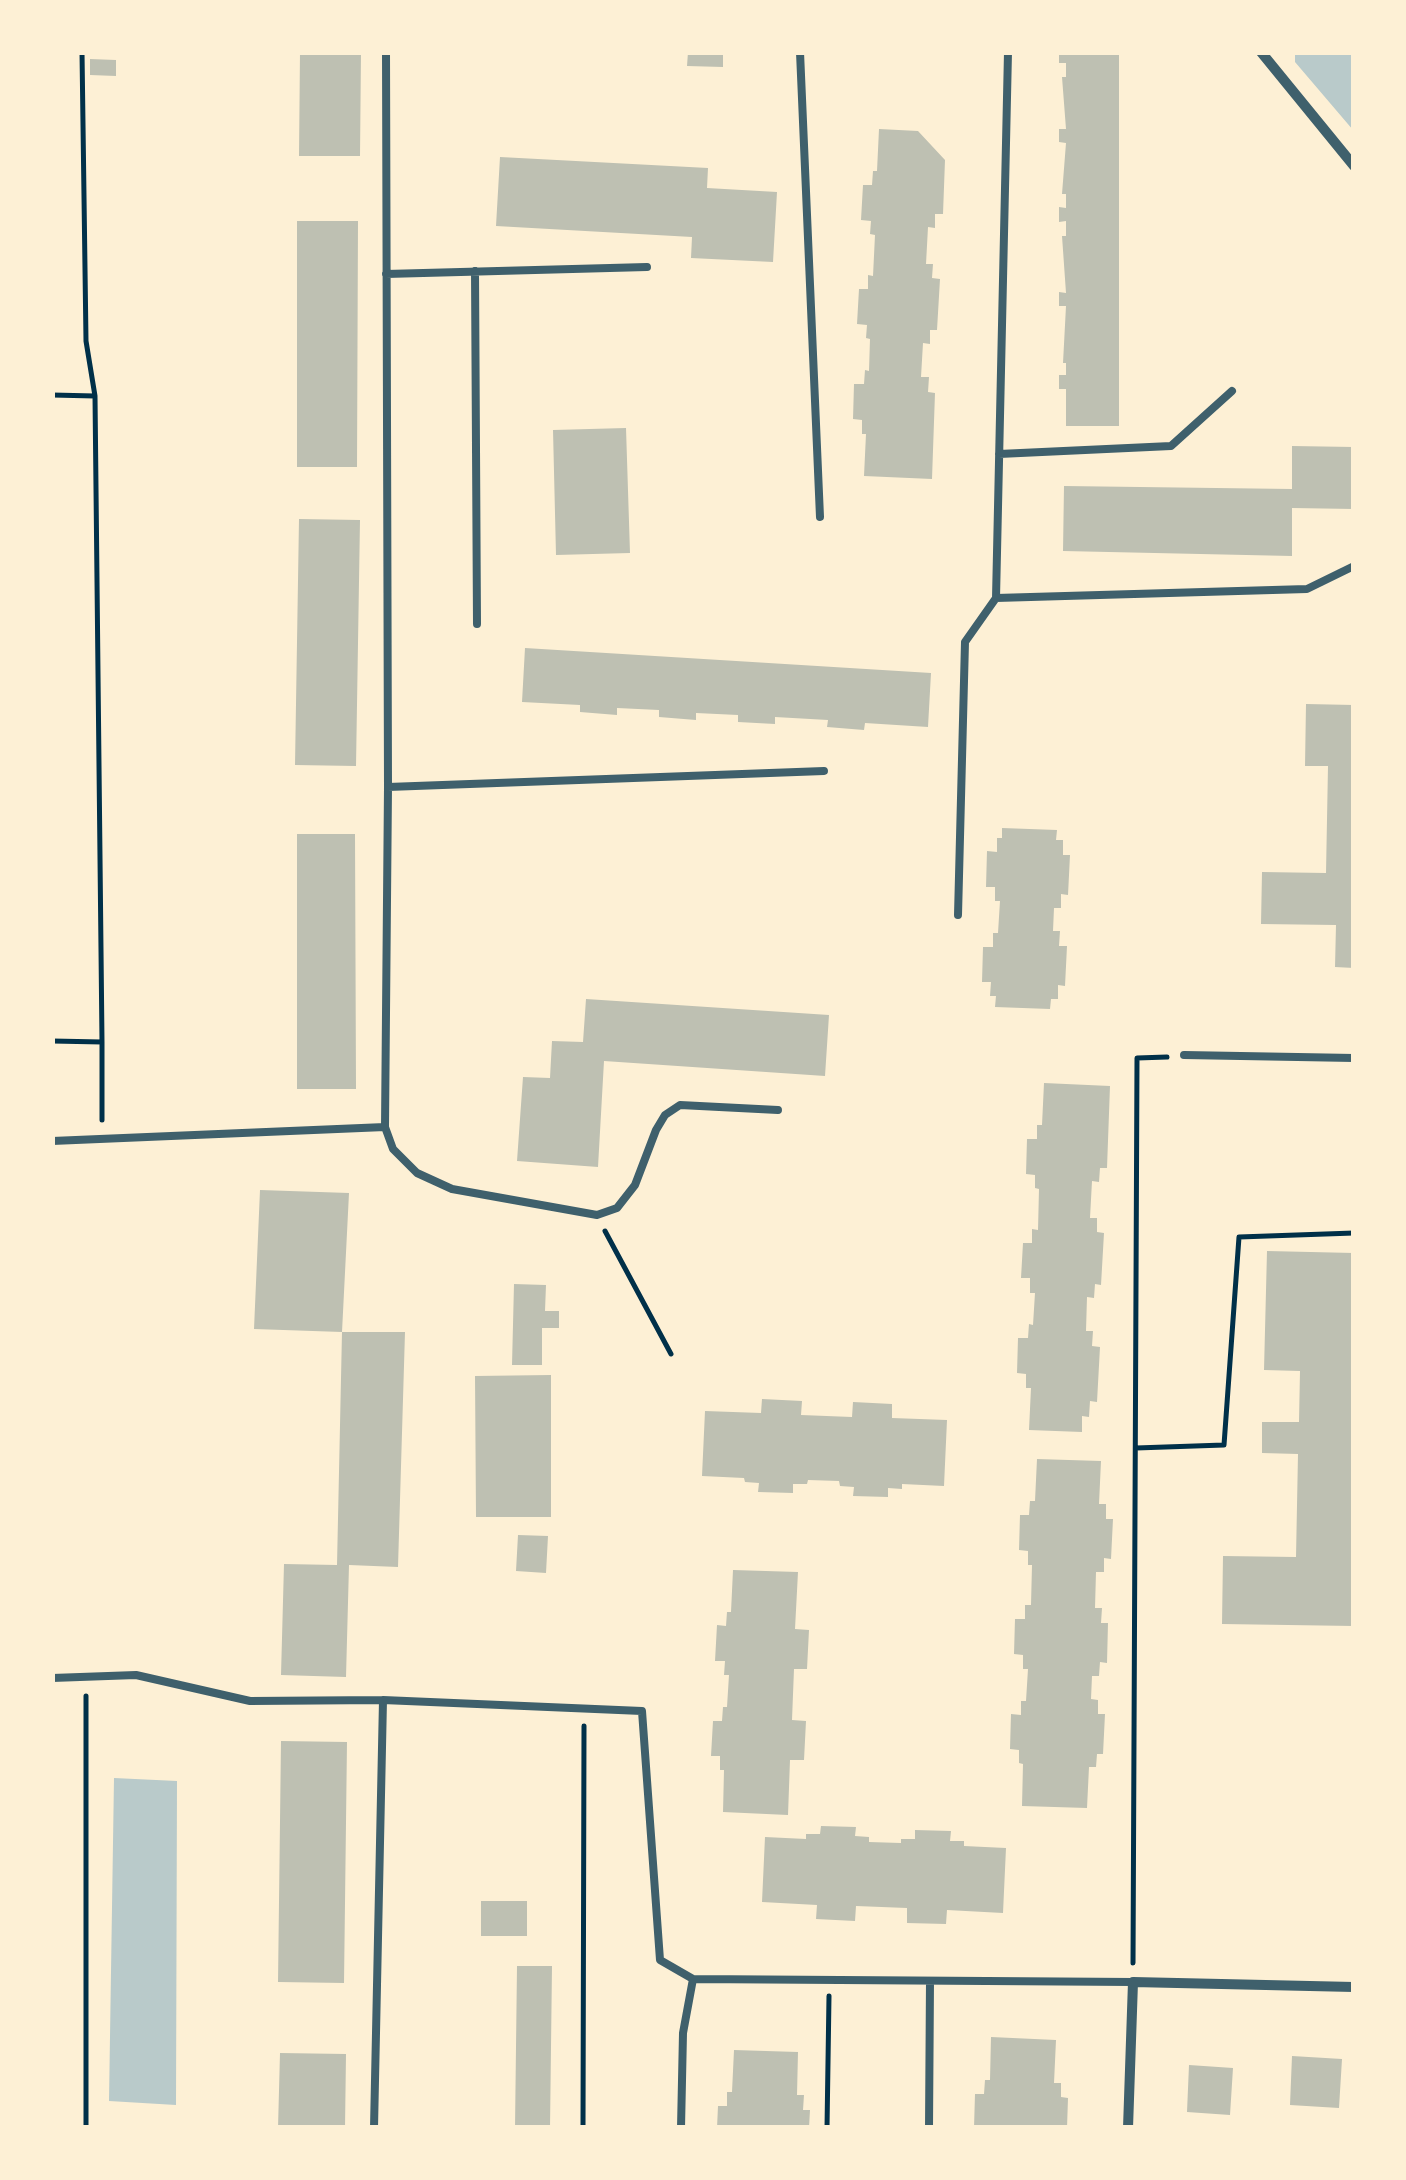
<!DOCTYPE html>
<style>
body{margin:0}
#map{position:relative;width:1406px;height:2180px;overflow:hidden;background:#fdf0d5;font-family:"Exo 2",sans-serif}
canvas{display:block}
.frame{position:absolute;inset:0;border:55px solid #fdf0d5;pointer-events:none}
</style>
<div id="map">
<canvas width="1406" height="2180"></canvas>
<div class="frame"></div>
</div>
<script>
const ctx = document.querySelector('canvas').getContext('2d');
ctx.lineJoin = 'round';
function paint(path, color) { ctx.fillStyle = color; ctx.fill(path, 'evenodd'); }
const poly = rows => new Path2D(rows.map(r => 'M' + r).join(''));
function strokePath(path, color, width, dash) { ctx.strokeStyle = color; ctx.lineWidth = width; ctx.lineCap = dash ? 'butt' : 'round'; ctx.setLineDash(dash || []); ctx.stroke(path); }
paint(poly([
 [1295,53,1353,53,1353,130,1295,62],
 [114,1778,177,1781,176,2105,109,2101]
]), '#b9caca');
paint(poly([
 [300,52,361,52,360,156,299,156],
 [688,52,723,52,723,67,687,66],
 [1059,52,1119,52,1119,426,1066,426,1066,389,1059,389,1059,375,1066,375,1066,363,1063,363,1066,306,1059,306,1059,292,1066,293,1062,236,1066,236,1066,221,1059,222,1059,207,1066,208,1066,194,1062,194,1066,143,1059,142,1059,129,1066,129,1062,77,1066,77,1066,63,1059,63],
 [90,59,116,60,116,76,90,75],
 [879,129,918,131,945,160,943,214,935,214,935,228,928,227,926,264,933,264,932,278,940,279,937,330,930,330,930,344,923,343,921,377,929,377,928,392,935,393,932,479,864,476,866,434,862,434,862,420,853,419,854,384,864,384,865,370,869,371,870,339,866,338,867,325,857,324,859,289,868,289,868,275,873,276,875,235,870,234,871,221,861,220,863,185,872,185,873,171,877,171],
 [500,157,708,168,707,188,777,192,773,262,691,258,692,237,496,226],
 [297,221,358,221,357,467,297,467],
 [626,428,630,553,556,555,553,430],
 [1292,446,1354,447,1354,509,1292,508,1292,556,1063,551,1064,486,1292,489],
 [299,519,360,520,356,766,295,765],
 [525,648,931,673,928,727,865,723,864,730,827,727,828,720,775,717,775,724,738,722,738,715,696,713,696,720,659,717,659,710,617,708,617,715,580,712,580,705,522,702],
 [1306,704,1354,705,1354,968,1335,967,1336,925,1261,924,1262,872,1326,873,1328,766,1305,766],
 [1002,828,1057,830,1056,840,1063,840,1063,855,1070,855,1068,895,1061,894,1061,908,1054,908,1053,931,1060,931,1059,946,1067,946,1065,986,1058,985,1058,999,1051,999,1050,1009,995,1007,996,996,990,996,991,982,982,982,983,947,993,947,993,933,998,933,1000,901,995,901,995,887,986,887,987,851,997,852,997,838,1002,838],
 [297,834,355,834,356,1089,297,1089],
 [586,999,829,1015,825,1076,604,1061,598,1167,517,1161,523,1077,550,1078,552,1041,583,1042],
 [1044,1083,1110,1086,1107,1168,1100,1168,1099,1182,1092,1181,1090,1218,1097,1218,1097,1232,1104,1233,1101,1285,1095,1284,1094,1298,1087,1297,1086,1331,1093,1331,1092,1346,1100,1347,1097,1402,1090,1401,1089,1417,1082,1416,1082,1432,1029,1430,1031,1388,1026,1388,1026,1374,1017,1373,1018,1338,1028,1338,1029,1324,1033,1325,1035,1293,1030,1293,1030,1278,1021,1278,1023,1243,1032,1243,1032,1229,1038,1230,1039,1189,1035,1188,1035,1175,1026,1174,1027,1139,1037,1139,1037,1125,1042,1125],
 [260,1190,349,1193,342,1332,254,1329],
 [1267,1251,1354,1253,1354,1626,1222,1624,1223,1556,1296,1557,1298,1454,1262,1453,1262,1422,1299,1422,1300,1371,1264,1370],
 [514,1284,546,1285,545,1311,559,1311,559,1328,542,1328,542,1365,512,1365],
 [342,1332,405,1332,398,1567,349,1565,346,1677,281,1675,284,1564,337,1565],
 [551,1375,551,1517,476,1517,475,1376],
 [762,1399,802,1401,801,1415,852,1417,853,1402,892,1404,892,1418,947,1420,944,1486,902,1484,902,1489,888,1488,888,1497,853,1496,854,1487,840,1486,839,1481,808,1480,807,1484,793,1484,793,1493,758,1492,759,1483,745,1482,744,1478,702,1476,705,1411,761,1413],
 [1037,1459,1101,1461,1099,1504,1106,1504,1106,1519,1113,1519,1111,1559,1104,1558,1104,1572,1096,1572,1095,1608,1102,1608,1101,1623,1108,1623,1107,1663,1100,1662,1099,1676,1092,1676,1091,1699,1098,1700,1098,1714,1105,1714,1103,1754,1097,1754,1096,1767,1089,1767,1087,1808,1022,1806,1023,1764,1019,1763,1019,1750,1010,1749,1011,1714,1021,1715,1021,1701,1026,1701,1028,1669,1023,1669,1023,1655,1014,1654,1015,1619,1025,1619,1025,1605,1031,1605,1032,1565,1028,1565,1028,1551,1019,1550,1020,1515,1029,1515,1030,1501,1035,1501],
 [518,1535,548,1536,546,1573,516,1571],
 [733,1570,798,1572,795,1629,809,1630,807,1669,794,1669,792,1720,806,1721,804,1760,790,1760,788,1815,723,1812,724,1770,720,1770,720,1756,711,1756,713,1721,722,1721,723,1707,727,1707,729,1675,724,1675,725,1661,715,1661,717,1625,726,1626,727,1612,731,1612],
 [281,1741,347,1742,344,1983,278,1982],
 [821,1826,856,1827,855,1836,869,1837,869,1842,901,1843,901,1839,915,1839,915,1830,951,1831,950,1841,964,1841,964,1846,1006,1848,1003,1913,947,1910,946,1924,907,1923,907,1908,856,1906,855,1921,816,1919,817,1905,762,1902,765,1837,806,1839,806,1834,820,1834],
 [481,1901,527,1901,527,1936,481,1936],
 [517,1966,552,1966,550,2128,515,2128],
 [991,2037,1056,2040,1054,2083,1061,2083,1061,2097,1068,2098,1067,2128,974,2128,975,2094,984,2094,985,2080,990,2080],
 [734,2050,798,2052,797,2095,804,2095,803,2110,810,2110,809,2128,717,2128,718,2106,727,2106,727,2092,732,2092],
 [280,2053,346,2054,345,2128,278,2128],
 [1292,2056,1342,2059,1339,2108,1290,2105],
 [1189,2065,1233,2068,1230,2115,1187,2112]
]), '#bec0b2');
strokePath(poly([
 [82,52,86,341,95,396,102,1042],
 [52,395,95,396],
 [52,1041,102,1042,102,1120],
 [605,1231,671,1354],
 [1136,1448,1224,1445,1239,1237,1354,1233],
 [86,1696,86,2128],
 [1133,1963,1137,1058,1167,1057],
 [583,2128,584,1726],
 [827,2128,829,1996]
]), '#003049', 5);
strokePath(poly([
 [386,52,388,787,385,1127,393,1149,417,1173,452,1189,597,1215,617,1208,635,1185,656,1130,665,1115,680,1105,778,1110],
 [800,52,820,517],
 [1008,52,996,598,1307,589,1354,566],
 [475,271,477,624],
 [386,274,647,267],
 [999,454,1171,446,1232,391],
 [388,787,824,771],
 [958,915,965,642,996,598],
 [1184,1055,1354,1058],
 [52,1141,385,1127],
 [52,1678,136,1675,250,1701,383,1700,642,1711,660,1960,693,1979,1133,1982],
 [374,2128,383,1700],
 [681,2128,683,2033,693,1979],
 [929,2128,930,1981]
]), '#3f606c', 8);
strokePath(poly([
 [1261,52,1354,166],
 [1128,2128,1133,1982,1354,1987]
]), '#3f606c', 10);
</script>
